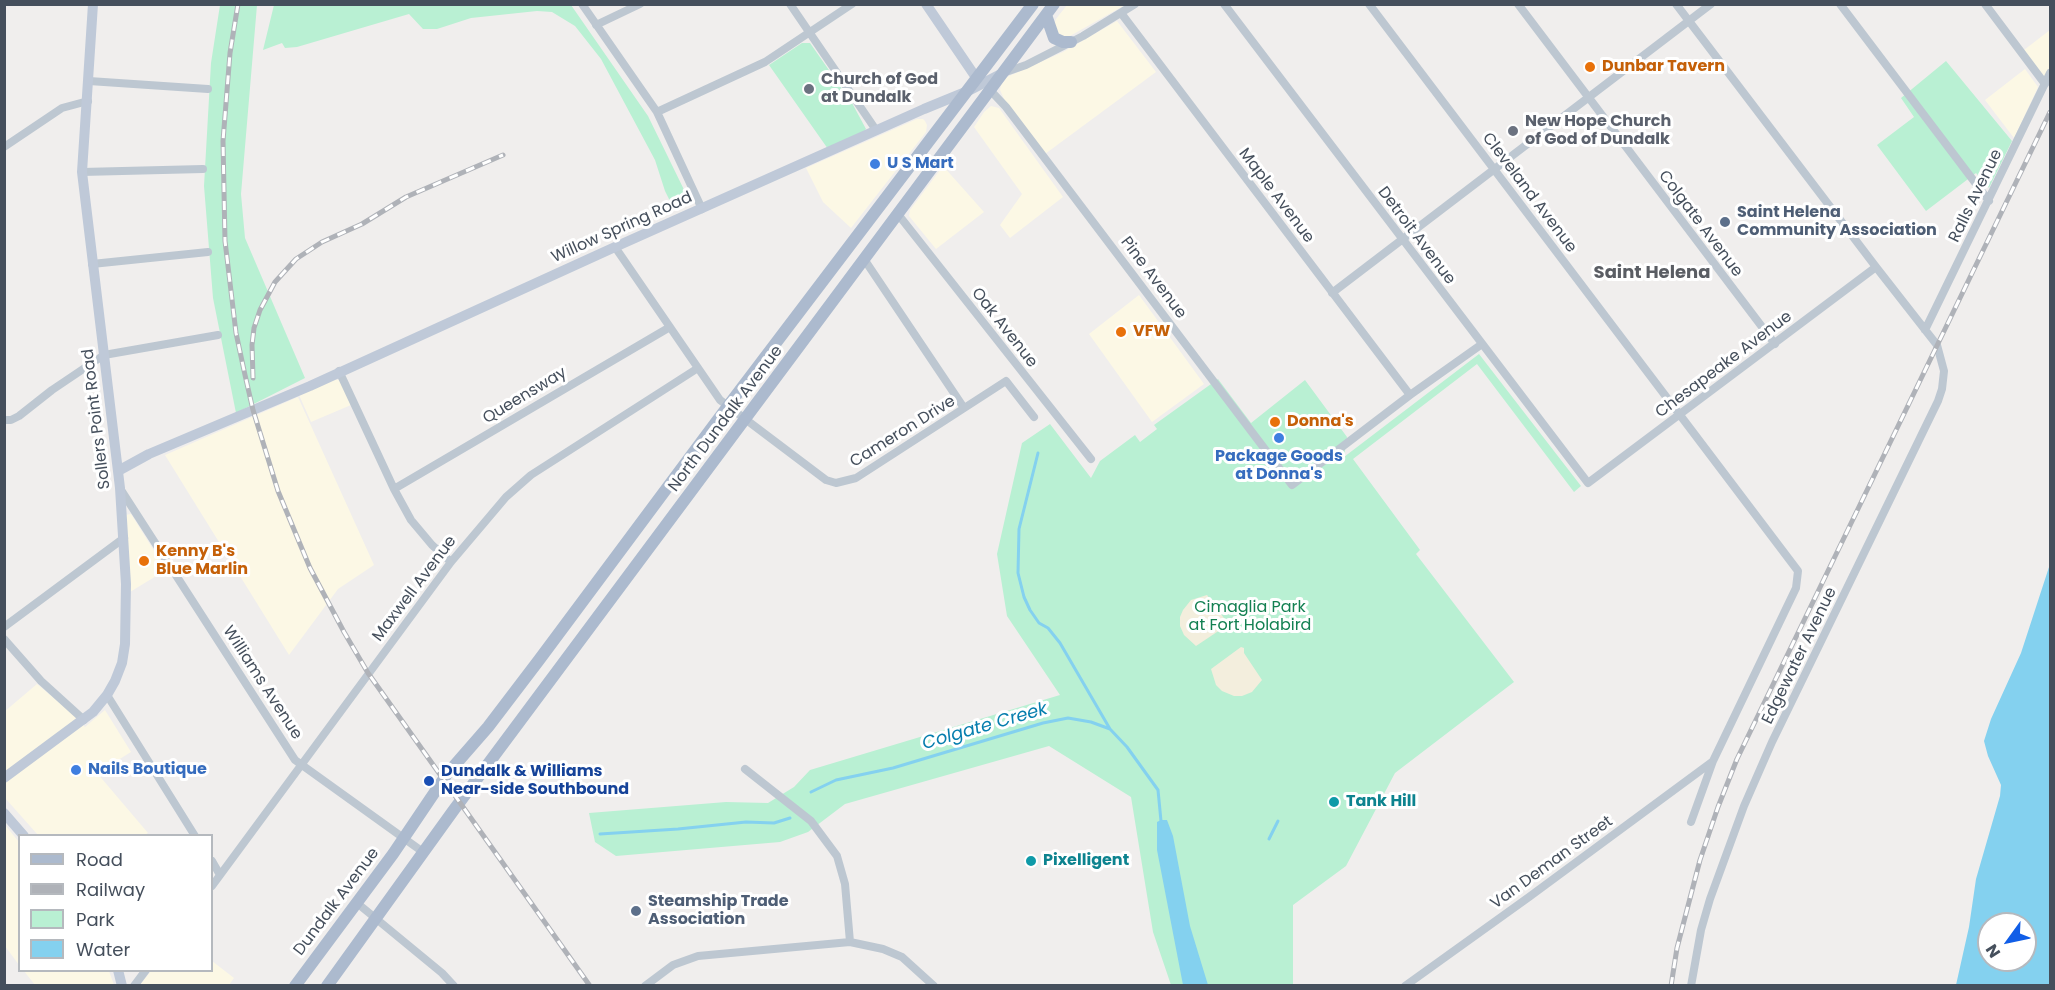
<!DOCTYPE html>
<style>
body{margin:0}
#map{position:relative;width:2055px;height:990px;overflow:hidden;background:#f0eeed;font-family:Poppins,sans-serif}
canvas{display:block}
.frame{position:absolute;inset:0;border:6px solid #454f5c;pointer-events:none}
.legend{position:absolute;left:18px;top:834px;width:195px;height:138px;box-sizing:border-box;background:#fff;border:2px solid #b5b9be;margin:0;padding:8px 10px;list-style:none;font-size:18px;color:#454f5c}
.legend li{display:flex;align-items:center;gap:12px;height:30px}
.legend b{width:30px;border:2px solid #b5b9be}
.north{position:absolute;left:1977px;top:912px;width:60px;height:60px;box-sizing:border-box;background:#fff;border:2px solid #b5b9be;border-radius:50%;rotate:237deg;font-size:16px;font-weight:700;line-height:24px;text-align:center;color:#454f5c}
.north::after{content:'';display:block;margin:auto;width:21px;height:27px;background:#115ee7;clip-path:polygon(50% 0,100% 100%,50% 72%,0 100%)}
</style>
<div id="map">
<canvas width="2055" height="990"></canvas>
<div class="frame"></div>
<ul class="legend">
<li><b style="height:8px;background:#acbace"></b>Road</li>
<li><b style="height:8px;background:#afb2b8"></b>Railway</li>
<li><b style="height:16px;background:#b9f0d3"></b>Park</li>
<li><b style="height:16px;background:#84d1ef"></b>Water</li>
</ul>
<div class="north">N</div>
</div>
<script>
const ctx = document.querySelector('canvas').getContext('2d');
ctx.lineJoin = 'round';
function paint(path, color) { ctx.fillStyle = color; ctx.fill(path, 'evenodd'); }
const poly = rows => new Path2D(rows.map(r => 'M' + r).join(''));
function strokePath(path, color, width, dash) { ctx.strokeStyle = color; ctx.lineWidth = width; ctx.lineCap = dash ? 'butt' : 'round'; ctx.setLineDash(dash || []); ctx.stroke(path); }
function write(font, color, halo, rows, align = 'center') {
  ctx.font = font + ' Poppins,sans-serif'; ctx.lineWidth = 6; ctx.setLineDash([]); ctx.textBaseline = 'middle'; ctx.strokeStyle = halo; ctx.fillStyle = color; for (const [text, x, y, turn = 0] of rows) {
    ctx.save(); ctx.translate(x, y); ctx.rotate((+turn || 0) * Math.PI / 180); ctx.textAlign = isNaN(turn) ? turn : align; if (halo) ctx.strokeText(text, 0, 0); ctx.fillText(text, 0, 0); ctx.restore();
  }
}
paint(poly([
 [1067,5,1125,5,1070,36,1064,37,1057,32,1054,25,1056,19],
 [1117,21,1156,72,1045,154,1004,99,1000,90,1001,85,1007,77,1063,52],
 [2050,30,2050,65,2045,78,2024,50],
 [2025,69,2038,87,2014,138,1985,100],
 [991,106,999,108,1063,197,1010,238,1000,225,1022,194,974,127,984,112],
 [917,119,923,119,925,121,927,125,926,132,851,228,823,202,806,168],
 [943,166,984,212,936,249,909,216,910,210],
 [1139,295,1204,384,1152,422,1089,334],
 [335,379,341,381,351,405,311,422,299,395],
 [298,397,374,565,338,589,289,655,165,455],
 [131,514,166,570,130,592,125,515],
 [37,684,74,715,85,727,105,710,131,752,97,773,148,833,143,836,38,835,5,798,4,712],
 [5,825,19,842,19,965,5,946],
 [212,961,234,978,229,985,140,985,151,971,212,970],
 [24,971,109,971,114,985,35,985]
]), '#fcf8e5');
paint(poly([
 [220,5,257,5,241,194,245,238,305,378,236,413,213,298,204,186,211,63],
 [274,5,571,5,648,116,690,202,674,209,665,191,655,160,601,59,575,26,552,12,537,11,471,18,437,29,423,29,409,14,297,47,285,48,282,43,263,50],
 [802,43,810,43,852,103,866,129,864,131,828,149,769,65],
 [1946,61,2012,141,1989,188,1976,173,1926,211,1877,145,1914,117,1901,98],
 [1479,354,1581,486,1574,492,1477,364,1353,459,1420,550,1416,554,1514,682,1395,773,1346,866,1293,905,1293,985,1171,985,1153,932,1131,797,1049,746,845,804,808,832,780,842,616,856,595,842,589,813,726,802,768,803,794,787,810,770,1060,695,1007,616,997,554,1022,443,1050,424,1091,478,1100,461,1135,435,1140,442,1157,429,1154,425,1218,379,1251,423,1305,380,1347,437,1344,457]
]), '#b9f0d3');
paint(poly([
 [1207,595,1229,625,1227,628,1223,628,1196,646,1184,635,1180,626,1180,617,1183,610,1191,600],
 [1241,647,1244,648,1244,653,1262,680,1252,692,1242,696,1234,696,1222,691,1216,685,1211,669]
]), '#f3eedd');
paint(poly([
 [2050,564,2050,985,1956,985,1969,927,1976,879,2000,796,2001,785,1988,756,1984,741,1991,719,2021,653],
 [1989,924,2025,924,2025,960,1989,960],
 [1161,820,1167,820,1173,836,1190,926,1208,985,1183,985,1157,850,1157,822]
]), '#84d1ef');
strokePath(poly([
 [1038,453,1019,529,1018,573,1024,597,1030,610,1039,623,1048,628,1060,643,1110,729],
 [811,792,836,780,893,768,1043,723,1068,718,1091,722,1110,729,1127,747,1158,790,1161,821],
 [600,834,678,829,746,822,774,823,790,818],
 [1269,839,1278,821]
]), '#84d1ef', 3);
strokePath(poly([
 [582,4,657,112,702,209],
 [790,4,876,130],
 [1224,4,1588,483,1876,267],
 [1369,4,1798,571,1796,588,1713,761,1691,822],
 [1518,4,1775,344],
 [1676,4,1876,267,1937,345,1944,371,1942,389,1938,401,1772,742,1744,806,1710,899,1701,930,1691,986],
 [1840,4,1989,201],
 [1985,4,2045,84],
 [1121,13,1410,395],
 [596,25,640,4],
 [1003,73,1026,65,1083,36,1135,4],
 [89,81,208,89],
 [990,90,1006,107,1292,485,1410,395,1482,344],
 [657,112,765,62,852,4],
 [4,147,62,108,88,101],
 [82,172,203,169],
 [897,213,1091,459],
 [615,247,720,400,826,480,836,483,856,478,1006,381,1034,417],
 [864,259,964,408],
 [92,264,208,252],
 [1332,293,1711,4],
 [1925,330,2050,73],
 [339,371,394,489,411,520,432,545,451,562],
 [4,420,11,420,19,416,52,390,104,355,218,335],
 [394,489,670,327],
 [121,490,295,760,423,852],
 [4,627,124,538],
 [4,639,41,681,84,720],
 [107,695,195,836],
 [745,769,811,821,837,856,845,884,850,942],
 [212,861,220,875],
 [212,886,451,562,506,497,531,475,698,368],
 [357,903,442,973,454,986],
 [134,986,146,970],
 [645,986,673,965,698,956,850,942,883,949,902,957,934,986],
 [1405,986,1529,897,1712,762]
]), '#bdc7d1', 8);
strokePath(poly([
 [926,4,977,79,981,82],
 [118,471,149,454,310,386,615,247,924,109,968,91,1001,74],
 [4,778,93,712,107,695,115,681,122,663,125,644,126,584,120,488,82,172,93,4],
 [4,813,24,836],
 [118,970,122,986]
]), '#bfc9d8', 10);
strokePath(poly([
 [1046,15,1054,38,1063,42,1071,42],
 [295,986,393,854,447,774,488,727,539,660,728,406,1033,4],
 [327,986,453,811,1054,4]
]), '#acbace', 12);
const rail = poly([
 [238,4,230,53,223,141,225,241,236,333,245,375,253,410,278,491,310,568,344,632,368,673,590,986],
 [253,378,252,345,254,328,260,310,275,282,296,259,322,242,362,224,406,197,503,155],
 [1671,986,1677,948,1700,860,1718,807,1737,759,2050,112]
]);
strokePath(rail, '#afb2b8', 5);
strokePath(rail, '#fff', 3, [9]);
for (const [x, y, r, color] of [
 [1590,67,6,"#e8710a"],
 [809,89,6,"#6b7280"],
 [1513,131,6,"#6b7280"],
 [875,164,6,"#3f7fe0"],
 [1725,222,6,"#5c6f8a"],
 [1121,332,6,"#e8710a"],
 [1275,422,6,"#e8710a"],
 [1279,438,6,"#3f7fe0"],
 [144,561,6,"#e8710a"],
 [76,770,6,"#3f7fe0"],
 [429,781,6,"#1a4fb4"],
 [1334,802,6,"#0f9aa8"],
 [1031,861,6,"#0f9aa8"],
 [636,911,6,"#5c6f8a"]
]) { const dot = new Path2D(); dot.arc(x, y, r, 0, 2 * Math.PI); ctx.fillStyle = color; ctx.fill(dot); strokePath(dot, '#fff', 2); }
write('bold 16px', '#c56008', '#fff', [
 ["Dunbar Tavern",1602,67],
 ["VFW",1133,332],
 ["Donna's",1287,422],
 ["Kenny B's",156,552],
 ["Blue Marlin",156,570]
], 'left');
write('bold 16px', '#5b616d', '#fff', [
 ["Church of God",821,80],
 ["at Dundalk",821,98],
 ["New Hope Church",1525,122],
 ["of God of Dundalk",1525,140]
], 'left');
write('bold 16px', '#366cbe', '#fff', [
 ["U S Mart",887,164],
 ["Package Goods",1279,457,"center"],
 ["at Donna's",1279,475,"center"],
 ["Nails Boutique",88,770]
], 'left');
write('16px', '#454f5c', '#fff', [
 ["Cleveland Avenue",1529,193,53],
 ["Maple Avenue",1276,196,53],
 ["Ralls Avenue",1976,196,-64],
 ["Colgate Avenue",1700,224,53],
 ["Willow Spring Road",622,228,-24],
 ["Detroit Avenue",1416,236,53],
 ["Pine Avenue",1153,278,53],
 ["Oak Avenue",1004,328,52],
 ["Chesapeake Avenue",1724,365,-37],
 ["Queensway",525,396,-31],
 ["Sollers Point Road",97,419,-97],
 ["North Dundalk Avenue",726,419,-53],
 ["Cameron Drive",903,432,-32],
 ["Maxwell Avenue",415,589,-53],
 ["Edgewater Avenue",1800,656,-64],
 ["Williams Avenue",262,683,57],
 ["Van Deman Street",1552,863,-36],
 ["Dundalk Avenue",337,902,-53]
]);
write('bold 16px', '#4e5e75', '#fff', [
 ["Saint Helena",1737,213],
 ["Community Association",1737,231],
 ["Steamship Trade",648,902],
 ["Association",648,920]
], 'left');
write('16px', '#138052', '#fff', [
 ["Cimaglia Park",1250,608],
 ["at Fort Holabird",1250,626]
]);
write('bold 16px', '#164399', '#fff', [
 ["Dundalk & Williams",441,772],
 ["Near-side Southbound",441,790]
], 'left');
write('bold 16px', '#0d838f', '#fff', [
 ["Tank Hill",1346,802],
 ["Pixelligent",1043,861]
], 'left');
write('bold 18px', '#5a5d63', '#fff', [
 ["Saint Helena",1652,273]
]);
write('italic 18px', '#067eae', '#fff', [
 ["Colgate Creek",985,727,-16]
]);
</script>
